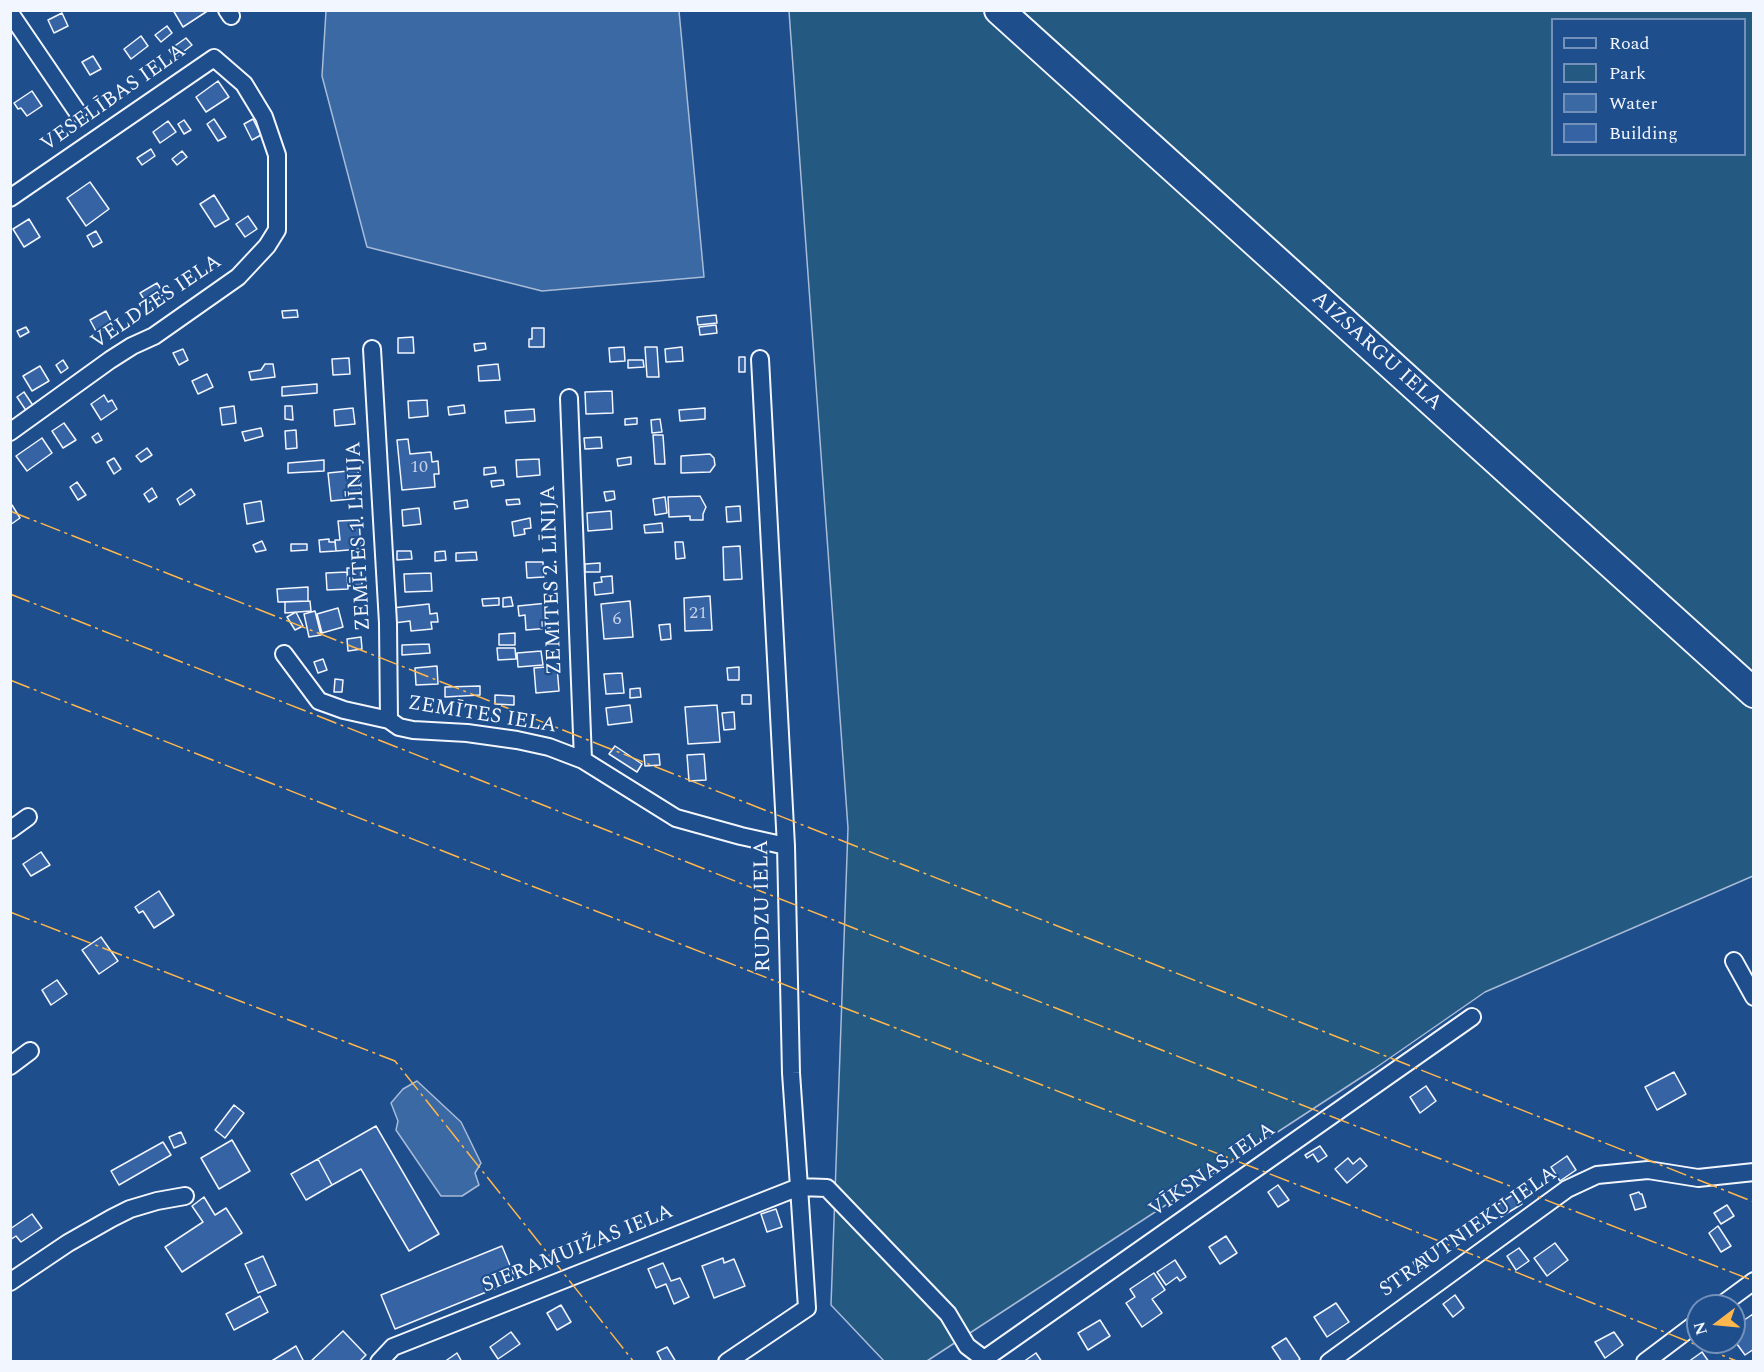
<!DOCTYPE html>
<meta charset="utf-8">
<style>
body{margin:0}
#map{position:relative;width:1764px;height:1372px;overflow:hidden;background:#1f4e8c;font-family:Spectral,serif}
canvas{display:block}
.frame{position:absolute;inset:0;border:12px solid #f2f6ff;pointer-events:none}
.legend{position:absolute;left:1551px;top:18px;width:195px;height:138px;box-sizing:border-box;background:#1f4e8c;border:2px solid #7391ba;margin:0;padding:8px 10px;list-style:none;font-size:18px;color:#f2f6ff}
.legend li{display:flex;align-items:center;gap:12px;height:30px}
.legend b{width:30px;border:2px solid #7391ba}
.north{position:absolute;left:1686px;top:1294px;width:60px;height:60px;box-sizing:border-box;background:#1f4e8c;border:2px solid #7391ba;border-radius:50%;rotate:254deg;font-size:16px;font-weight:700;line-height:24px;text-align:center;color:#f2f6ff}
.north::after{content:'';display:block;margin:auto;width:21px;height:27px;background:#ffb74d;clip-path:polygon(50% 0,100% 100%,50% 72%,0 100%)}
</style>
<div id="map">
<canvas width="1764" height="1372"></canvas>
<div class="frame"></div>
<ul class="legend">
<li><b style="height:8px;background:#1f4e8c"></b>Road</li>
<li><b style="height:16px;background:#245a82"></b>Park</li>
<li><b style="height:16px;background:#3b69a3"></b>Water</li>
<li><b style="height:16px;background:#3563a3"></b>Building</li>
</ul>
<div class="north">N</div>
</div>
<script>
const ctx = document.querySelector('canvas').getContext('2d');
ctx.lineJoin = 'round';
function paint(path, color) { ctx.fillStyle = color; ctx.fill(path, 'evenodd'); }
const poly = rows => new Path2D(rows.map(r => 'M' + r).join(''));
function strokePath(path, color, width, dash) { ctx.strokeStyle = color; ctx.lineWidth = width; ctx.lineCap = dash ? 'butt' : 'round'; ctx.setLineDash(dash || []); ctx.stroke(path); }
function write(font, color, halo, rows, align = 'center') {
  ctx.font = font + ' Spectral,serif'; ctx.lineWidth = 4.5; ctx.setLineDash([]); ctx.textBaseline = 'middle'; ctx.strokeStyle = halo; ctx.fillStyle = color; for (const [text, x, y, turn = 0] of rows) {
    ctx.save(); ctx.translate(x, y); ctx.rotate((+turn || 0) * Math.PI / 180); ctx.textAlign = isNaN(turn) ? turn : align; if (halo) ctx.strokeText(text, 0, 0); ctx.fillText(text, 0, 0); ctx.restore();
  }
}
const green = poly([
 [789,11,1753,11,1753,876,1485,992,1374,1069,927,1361,884,1361,831,1305,848,828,789,11],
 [1552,20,1744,20,1744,154,1552,154,1552,20]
]);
paint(green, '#245a82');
strokePath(green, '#a8bbd7', 1.5);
const water = poly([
 [326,11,679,11,704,277,542,291,367,247,322,76,326,11],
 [417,1081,461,1122,481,1163,475,1173,479,1185,462,1196,441,1196,396,1130,398,1121,391,1103,403,1089,417,1081]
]);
paint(water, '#3b69a3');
strokePath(water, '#a8bbd7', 1.5);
const building = poly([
 [173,10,209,10,183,27,173,10],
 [62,13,68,26,54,33,48,20,62,13],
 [167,26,172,33,161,42,155,35,167,26],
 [141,36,148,46,131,59,124,49,141,36],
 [186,38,192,45,175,58,169,50,186,38],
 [93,56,101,69,90,75,82,62,93,56],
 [218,81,229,97,206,112,196,97,218,81],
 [32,91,42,106,27,116,21,108,18,109,14,103,32,91],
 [214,119,226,137,218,141,207,124,214,119],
 [253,119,261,135,252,140,244,124,253,119],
 [184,120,191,130,184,134,178,124,184,120],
 [168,121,176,132,160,143,153,132,168,121],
 [151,149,155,156,142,165,137,158,151,149],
 [182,151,187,157,177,165,172,159,182,151],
 [90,182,109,209,86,226,67,198,90,182],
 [214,195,229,219,215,227,200,204,214,195],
 [248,216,257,229,245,237,236,224,248,216],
 [29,219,40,237,24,247,13,229,29,219],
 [96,231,102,242,93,247,87,236,96,231],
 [157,283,164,294,147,304,140,293,157,283],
 [297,310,298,317,283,318,282,311,297,310],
 [106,311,113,325,97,333,90,320,106,311],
 [716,315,717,323,698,325,697,317,716,315],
 [716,325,717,333,700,335,699,327,716,325],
 [26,327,29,332,20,337,17,331,26,327],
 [532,328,544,328,544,347,529,347,529,339,532,339,532,328],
 [413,337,414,353,398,353,398,338,413,337],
 [485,343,486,349,475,351,474,344,485,343],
 [624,347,625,361,610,362,609,348,624,347],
 [645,347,657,347,659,377,647,377,645,347],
 [682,347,683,361,666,362,665,349,682,347],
 [183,349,188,360,179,365,173,353,183,349],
 [739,357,745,357,745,372,739,372,739,357],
 [349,358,350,374,333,375,332,359,349,358],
 [63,360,68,368,61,373,56,365,63,360],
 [628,360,643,360,644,367,628,368,628,360],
 [265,364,273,364,275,377,251,380,249,372,261,370,265,364],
 [498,364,500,380,479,381,478,366,498,364],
 [40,366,49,381,32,391,23,376,40,366],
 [207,374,213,387,198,394,192,381,207,374],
 [317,384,317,393,282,396,282,387,317,384],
 [612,391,613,413,586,414,585,392,612,391],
 [24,392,34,407,27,412,17,397,24,392],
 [104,395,108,402,112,400,117,409,101,420,91,404,104,395],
 [427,400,428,416,409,418,408,401,427,400],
 [464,405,465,413,449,415,448,407,464,405],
 [234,406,236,423,222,425,220,408,234,406],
 [285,406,292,406,293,420,285,419,285,406],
 [353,408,355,424,335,426,334,410,353,408],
 [705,408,705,419,680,421,679,410,705,408],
 [534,409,535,421,506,423,505,411,534,409],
 [637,418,637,424,625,425,625,419,637,418],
 [660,419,662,432,652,433,651,420,660,419],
 [64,423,76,440,63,448,52,431,64,423],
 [261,428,263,436,245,441,242,432,261,428],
 [296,430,297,448,286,449,285,431,296,430],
 [98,433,102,440,96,443,92,437,98,433],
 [653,435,663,435,665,464,655,464,653,435],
 [601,437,602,448,585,449,584,438,601,437],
 [42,438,52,453,27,471,16,456,42,438],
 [408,439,410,454,431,452,432,462,438,461,439,474,434,474,435,487,402,490,397,440,408,439],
 [147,448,152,455,141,462,136,456,147,448],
 [710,454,714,458,715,465,710,472,681,473,681,456,710,454],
 [631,457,631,464,618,466,617,459,631,457],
 [114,458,121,469,114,474,107,462,114,458],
 [539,459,540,475,517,477,516,460,539,459],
 [324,460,324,471,288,473,288,463,324,460],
 [495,467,496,473,484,475,484,468,495,467],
 [358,470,361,498,331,501,328,473,358,470],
 [503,480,504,485,492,487,491,481,503,480],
 [77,482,86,495,78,500,70,487,77,482],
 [152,488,157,497,149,502,144,494,152,488],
 [191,489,195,495,180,505,177,499,191,489],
 [614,491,615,499,606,501,604,492,614,491],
 [700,496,706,507,703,514,703,520,690,520,690,516,669,517,668,497,700,496],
 [665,497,667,513,655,515,653,499,665,497],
 [519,499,520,504,507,505,506,500,519,499],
 [467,500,468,507,455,509,454,502,467,500],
 [261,501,264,521,247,524,244,504,261,501],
 [12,505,20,518,10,525,10,506,12,505],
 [740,506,741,521,727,522,726,507,740,506],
 [419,508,421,524,403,526,402,510,419,508],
 [611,511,612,529,588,531,587,513,611,511],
 [530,518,531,528,524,529,525,534,514,536,512,522,530,518],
 [359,520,361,549,336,551,335,540,340,540,338,521,359,520],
 [662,523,663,532,645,533,644,525,662,523],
 [329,539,329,542,335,542,336,551,320,552,319,540,329,539],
 [262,541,266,550,256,552,253,545,262,541],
 [675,542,683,542,685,558,676,559,675,542],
 [291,544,307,544,307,550,291,551,291,544],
 [740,546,742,579,724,580,723,547,740,546],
 [397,551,411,551,412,559,397,560,397,551],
 [445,551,446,560,435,561,435,552,445,551],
 [476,552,477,560,456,561,456,553,476,552],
 [526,562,543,562,544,577,527,578,526,562],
 [600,563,600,572,585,572,585,564,600,563],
 [347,568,361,568,362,585,348,586,347,568],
 [347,572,348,589,327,590,326,573,347,572],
 [431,573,432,591,405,592,404,574,431,573],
 [612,576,613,593,595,595,594,583,602,582,601,577,612,576],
 [308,587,308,601,278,602,277,589,308,587],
 [710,596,712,630,685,631,684,598,710,596],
 [511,597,513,606,503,607,503,598,511,597],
 [499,598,499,605,483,606,482,599,499,598],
 [310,601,311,611,285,613,285,602,310,601],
 [630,601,633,637,604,639,601,604,630,601],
 [548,603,550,628,526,630,525,615,519,616,518,606,548,603],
 [429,604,430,614,437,613,438,622,431,622,432,629,411,631,410,621,394,623,392,608,429,604],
 [338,608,343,627,322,633,317,614,338,608],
 [315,611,321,635,309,637,304,614,315,611],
 [296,612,303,626,295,630,287,617,296,612],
 [670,624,671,639,661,640,659,625,670,624],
 [515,633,515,645,499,645,499,634,515,633],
 [361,637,362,649,348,651,347,639,361,637],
 [429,644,430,653,402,655,402,645,429,644],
 [497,648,515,648,516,659,498,660,497,648],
 [541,651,543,665,518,667,517,653,541,651],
 [323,659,327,670,318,673,314,662,323,659],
 [437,666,438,684,416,685,415,668,437,666],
 [557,666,559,691,536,693,534,668,557,666],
 [739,667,739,680,728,680,727,668,739,667],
 [622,673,624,693,606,694,604,674,622,673],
 [335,679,343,680,342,692,334,692,335,679],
 [480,686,480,695,445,697,445,687,480,686],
 [640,688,641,697,630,698,630,689,640,688],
 [495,695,514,696,514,705,495,704,495,695],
 [742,695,751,695,751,704,742,704,742,695],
 [630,705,632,722,608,725,606,708,630,705],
 [717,705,720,742,688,744,685,707,717,705],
 [734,712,735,729,724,730,722,713,734,712],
 [615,746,642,764,637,772,609,754,615,746],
 [659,754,660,765,645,766,644,755,659,754],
 [704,754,706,780,689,781,687,755,704,754],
 [41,852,50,865,31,876,23,864,41,852],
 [159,891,174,915,154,928,143,911,139,913,135,907,159,891],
 [101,937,118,961,99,974,82,950,101,937],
 [57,980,67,994,51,1005,42,990,57,980],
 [1674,1072,1686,1094,1657,1110,1645,1087,1674,1072],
 [1426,1086,1436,1101,1420,1113,1410,1097,1426,1086],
 [234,1105,244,1113,225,1138,215,1130,234,1105],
 [376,1126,439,1234,409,1251,361,1169,332,1185,318,1159,376,1126],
 [181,1132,186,1143,174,1148,169,1137,181,1132],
 [232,1140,250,1171,219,1189,201,1158,232,1140],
 [163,1142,171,1155,119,1185,111,1171,163,1142],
 [1320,1146,1327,1156,1318,1162,1313,1154,1307,1158,1305,1155,1320,1146],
 [1567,1156,1576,1170,1560,1181,1551,1167,1567,1156],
 [1348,1158,1353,1164,1360,1158,1367,1166,1347,1183,1335,1169,1348,1158],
 [318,1159,332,1185,306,1200,291,1174,318,1159],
 [1278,1185,1289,1200,1278,1207,1268,1192,1278,1185],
 [1639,1192,1640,1194,1642,1194,1646,1207,1635,1210,1630,1195,1639,1192],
 [1516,1193,1522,1204,1501,1217,1495,1206,1516,1193],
 [204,1197,215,1215,226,1208,242,1233,182,1272,165,1247,203,1222,192,1206,204,1197],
 [1727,1205,1734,1216,1721,1224,1714,1213,1727,1205],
 [776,1209,782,1227,767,1232,761,1214,776,1209],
 [32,1214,42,1228,21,1242,16,1236,10,1240,10,1229,32,1214],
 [1718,1226,1731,1246,1721,1252,1709,1233,1718,1226],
 [1226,1236,1237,1253,1220,1264,1209,1247,1226,1236],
 [1555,1243,1568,1260,1547,1276,1534,1258,1555,1243],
 [502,1246,516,1280,395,1329,381,1295,502,1246],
 [1519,1248,1529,1261,1516,1270,1507,1256,1519,1248],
 [263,1256,276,1285,258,1293,245,1264,263,1256],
 [1422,1256,1428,1265,1418,1271,1413,1262,1422,1256],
 [723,1258,724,1263,734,1259,745,1286,714,1298,702,1266,723,1258],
 [1175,1260,1186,1277,1180,1281,1177,1277,1166,1285,1157,1272,1175,1260],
 [663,1263,671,1281,680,1278,689,1297,674,1304,666,1284,656,1288,648,1269,663,1263],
 [1154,1273,1165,1290,1152,1299,1162,1313,1142,1327,1126,1303,1135,1297,1130,1289,1154,1273],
 [1455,1295,1464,1308,1453,1317,1443,1304,1455,1295],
 [260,1296,268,1312,234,1330,226,1314,260,1296],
 [1336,1303,1349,1322,1327,1337,1314,1317,1336,1303],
 [561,1305,571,1322,557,1330,547,1313,561,1305],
 [1753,1314,1754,1349,1745,1355,1734,1340,1734,1327,1753,1314],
 [1100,1320,1110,1336,1088,1350,1078,1333,1100,1320],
 [343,1331,366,1355,359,1362,310,1362,343,1331],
 [511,1332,520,1344,498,1359,490,1347,511,1332],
 [1614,1332,1623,1345,1605,1358,1595,1342,1614,1332],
 [1286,1338,1300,1359,1297,1362,1282,1362,1272,1347,1286,1338],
 [296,1346,304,1362,270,1362,296,1346],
 [667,1347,676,1362,662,1362,657,1352,667,1347],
 [1702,1352,1709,1362,1688,1362,1702,1352],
 [457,1353,462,1362,444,1362,457,1353],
 [1036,1353,1042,1362,1023,1362,1036,1353]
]);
paint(building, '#3563a3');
strokePath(building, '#f2f6ff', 1.5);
const street = poly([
 [227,10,231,16],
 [10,13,78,113],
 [10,198,214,58,244,84,264,117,277,155,277,230,267,246,238,277,154,336,132,346,110,360,10,432],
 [372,349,388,623,389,720],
 [760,359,786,846,791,1073,799,1187,827,1188,948,1314,967,1346,988,1362],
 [569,398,583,760],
 [284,654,319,701,344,710,389,720,399,727,413,730,467,733,517,740,549,747,583,760,676,818,741,836,786,846],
 [10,830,28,817],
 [1734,961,1754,997],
 [10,1066,30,1051],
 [10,1282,68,1243,112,1218,130,1209,157,1201,185,1196],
 [1720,1306,1754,1281],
 [379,1362,393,1347,799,1187,807,1308,727,1362],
 [980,1362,1472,1017],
 [1329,1362,1567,1189,1597,1175,1648,1170,1698,1178,1754,1172],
 [1645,1362,1698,1322]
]);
const highway = poly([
 [999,10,1754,693]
]);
strokePath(street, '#f2f6ff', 20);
strokePath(highway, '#f2f6ff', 32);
strokePath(street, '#1f4e8c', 16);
strokePath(highway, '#1f4e8c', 28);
strokePath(poly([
 [10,511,1754,1202],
 [10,594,1230,1077,1754,1281],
 [10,680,501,874,1347,1204,1739,1362],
 [10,912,395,1061,634,1362]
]), '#ffb74d', 1.5, [21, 4.5, 3, 4.5]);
write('18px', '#c3d1e8', null, [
 ["10",419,468],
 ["21",698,614],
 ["6",617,620]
]);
write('21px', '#f2f6ff', '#1f4e8c', [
 ["VESELĪBAS IELA",114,99,-35],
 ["VELDZES IELA",157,303,-34],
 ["AIZSARGU IELA",1376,352,42],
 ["ZEMĪTES 1. LĪNIJA",360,536,-93],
 ["ZEMĪTES 2. LĪNIJA",553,580,-92],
 ["ZEMĪTES IELA",482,716,9],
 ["RUDZU IELA",764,906,-91],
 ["VĪKSNAS IELA",1213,1171,-35],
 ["STRAUTNIEKU IELA",1469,1233,-35],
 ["SIERAMUIŽAS IELA",578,1250,-22]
]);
</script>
